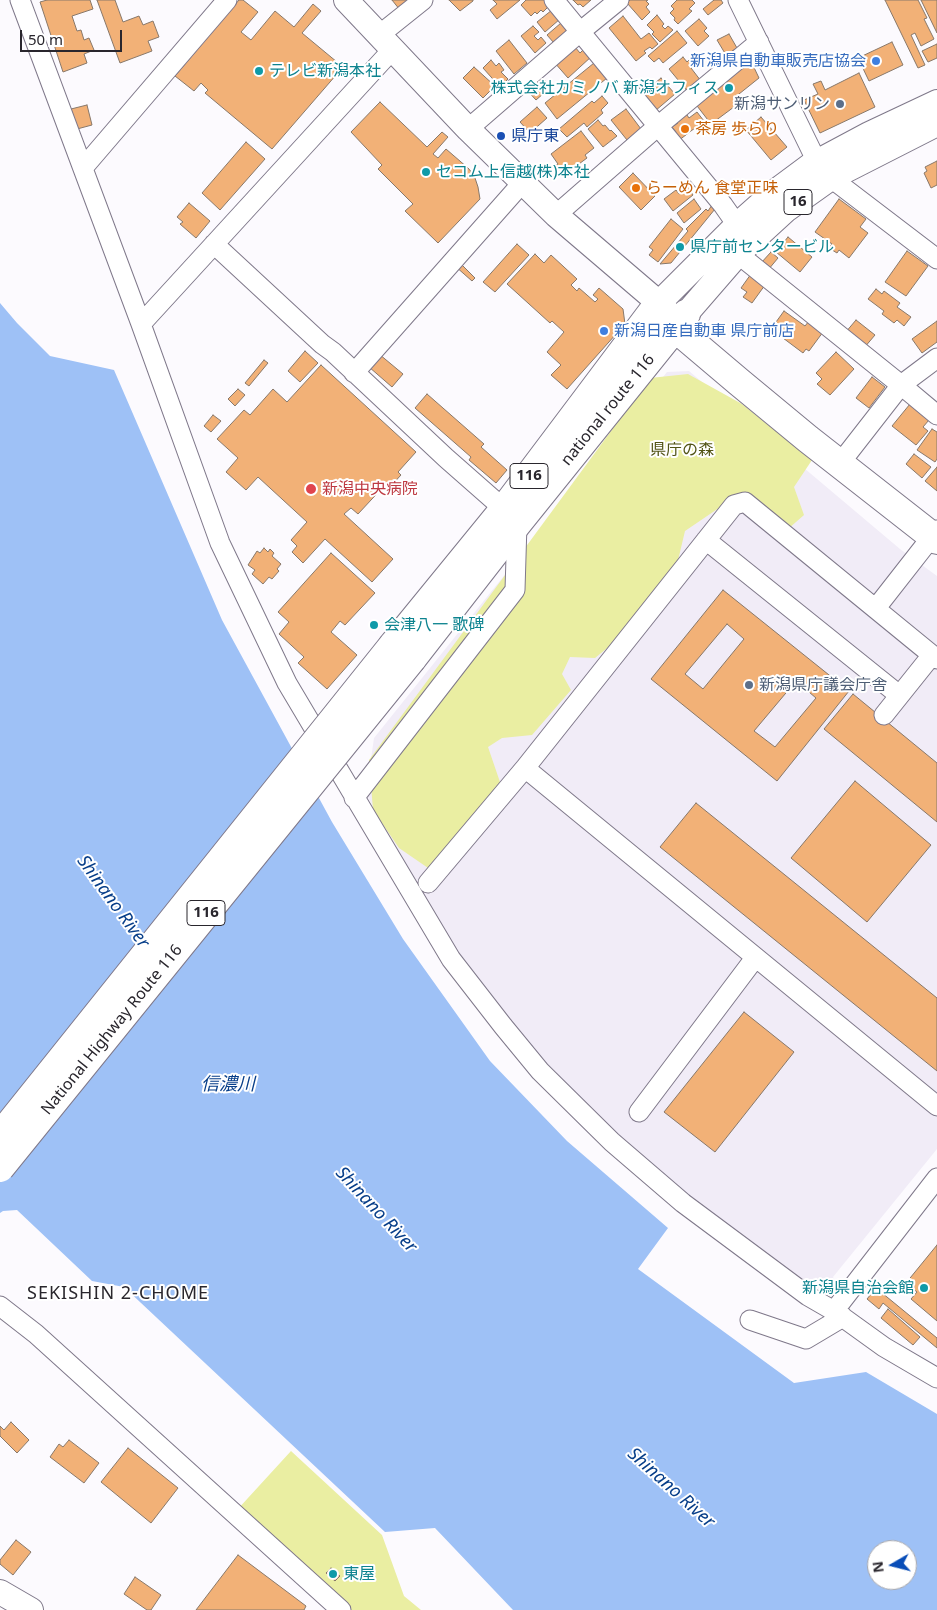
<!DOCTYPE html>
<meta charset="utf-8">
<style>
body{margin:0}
#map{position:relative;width:937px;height:1610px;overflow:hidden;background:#fcfafe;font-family:"Noto Sans",sans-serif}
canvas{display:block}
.north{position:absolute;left:867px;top:1540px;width:50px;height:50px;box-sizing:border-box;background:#fff;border:1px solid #a9a8ab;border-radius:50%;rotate:262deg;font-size:14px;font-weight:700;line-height:20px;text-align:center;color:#29262d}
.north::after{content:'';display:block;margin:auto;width:18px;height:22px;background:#084db8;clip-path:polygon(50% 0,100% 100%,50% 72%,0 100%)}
.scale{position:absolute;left:20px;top:30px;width:102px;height:22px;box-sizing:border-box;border:2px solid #29262d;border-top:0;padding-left:6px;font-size:15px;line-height:18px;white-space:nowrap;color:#29262d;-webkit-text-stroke:4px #fff;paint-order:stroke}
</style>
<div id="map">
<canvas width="937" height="1610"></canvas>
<div class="north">N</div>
<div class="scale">50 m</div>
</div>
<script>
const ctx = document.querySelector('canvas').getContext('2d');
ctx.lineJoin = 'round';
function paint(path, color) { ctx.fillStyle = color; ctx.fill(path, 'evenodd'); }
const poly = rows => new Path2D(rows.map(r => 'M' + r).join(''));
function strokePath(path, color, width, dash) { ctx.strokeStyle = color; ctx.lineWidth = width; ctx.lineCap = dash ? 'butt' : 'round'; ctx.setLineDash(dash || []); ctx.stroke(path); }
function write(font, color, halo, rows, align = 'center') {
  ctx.font = font + ' "Noto Sans","Noto Sans JP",sans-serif'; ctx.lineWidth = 4; ctx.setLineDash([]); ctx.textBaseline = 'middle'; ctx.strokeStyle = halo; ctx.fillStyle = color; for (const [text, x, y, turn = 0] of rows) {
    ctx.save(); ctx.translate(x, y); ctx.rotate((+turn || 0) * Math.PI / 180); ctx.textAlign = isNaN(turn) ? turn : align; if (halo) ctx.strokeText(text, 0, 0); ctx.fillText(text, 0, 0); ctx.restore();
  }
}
paint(poly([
 [689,371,900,549,937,576,937,1149,833,1277,837,1284,822,1289,807,1286,690,1198,619,1137,548,1066,508,1021,457,954,366,794,374,738,667,372]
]), '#f1ecf7');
paint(poly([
 [688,374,742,404,812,460,794,487,804,515,788,529,767,516,741,493,685,531,675,573,632,628,595,658,570,657,562,674,571,690,532,735,502,738,488,747,501,785,431,870,399,848,373,810,369,760,650,378],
 [291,1451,382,1535,404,1596,421,1610,347,1610,237,1510]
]), '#eaeea2');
paint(poly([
 [0,303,17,323,50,356,114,370,222,620,332,822,403,939,490,1061,567,1141,668,1228,638,1269,794,1383,866,1372,937,1414,937,1610,513,1610,435,1528,385,1532,124,1287,92,1281,17,1210,3,1211,0,1213],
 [877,1550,907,1550,907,1580,877,1580]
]), '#9ec1f6');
const building = poly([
 [47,0,90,0,93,9,72,16,77,31,81,30,84,40,89,38,94,50,84,54,87,63,63,72,40,2,47,0],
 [97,0,115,0,123,22,139,16,143,25,153,21,159,37,148,41,152,51,120,63,97,0],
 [239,0,243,0,258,12,241,32,251,40,275,11,294,27,313,4,321,11,302,33,343,67,272,149,205,93,208,90,201,83,194,91,175,76,239,0],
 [392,0,411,0,400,10,392,0],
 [449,0,473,0,473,1,460,11,449,0],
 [493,0,520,0,497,19,490,10,497,4,493,0],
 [526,0,545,0,550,5,543,12,541,10,537,14,535,12,531,16,521,5,526,0],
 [573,0,591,0,583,7,580,4,578,5,573,0],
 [630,0,648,0,646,1,649,4,646,7,650,12,642,20,627,3,630,0],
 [677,0,692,0,695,3,689,9,692,11,678,24,674,20,675,18,670,13,674,9,671,6,677,0],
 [714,0,721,0,723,3,708,15,703,9,714,0],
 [885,0,918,0,927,18,924,19,934,39,921,46,915,33,911,35,925,65,918,68,885,0],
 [921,0,937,0,937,33,921,0],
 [552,10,560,19,545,32,537,22,552,10],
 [657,15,664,24,662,26,665,29,668,26,673,30,660,42,652,34,654,32,647,25,657,15],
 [623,16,641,39,649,33,658,44,652,49,650,47,644,51,646,53,636,61,609,28,623,16],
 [699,19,707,28,704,31,709,36,698,46,685,31,699,19],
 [561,23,568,31,554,43,547,35,561,23],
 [533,26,539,32,534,36,538,40,541,37,546,43,535,53,521,36,533,26],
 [677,31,687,43,663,63,659,58,654,62,648,56,677,31],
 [729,34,737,48,726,55,717,40,729,34],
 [509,40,527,63,514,74,496,51,509,40],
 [892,42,903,65,869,81,858,58,892,42],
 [937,44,937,58,928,62,922,51,937,44],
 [575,47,580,53,585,48,592,56,568,78,554,62,575,47],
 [683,57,687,62,690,59,695,65,691,68,701,81,688,92,669,69,683,57],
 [749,57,759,78,734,98,738,104,711,124,694,102,749,57],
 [491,60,496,66,499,63,504,70,501,72,508,79,500,87,483,68,491,60],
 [594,63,607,78,557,119,545,103,594,63],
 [474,67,495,86,483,98,463,78,474,67],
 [859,73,875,107,820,133,804,100,818,94,813,84,821,81,825,90,859,73],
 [539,74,551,87,536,100,524,87,539,74],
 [661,78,675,94,655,111,641,95,661,78],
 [602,96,608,103,601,110,603,113,587,127,584,123,567,137,559,129,592,101,594,103,602,96],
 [380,102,427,147,442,132,448,137,433,154,438,158,446,149,468,168,474,175,478,187,480,199,438,243,405,211,413,204,378,169,382,165,351,132,380,102],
 [87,105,92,125,77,129,71,109,87,105],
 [537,107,547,118,530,133,520,122,537,107],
 [626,109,641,129,627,140,611,120,626,109],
 [685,112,689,118,697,112,704,121,678,141,673,135,676,132,672,127,678,123,675,120,685,112],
 [761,117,787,147,771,160,746,130,761,117],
 [598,120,603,126,605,125,610,131,611,130,617,136,603,147,588,129,598,120],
 [581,131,594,148,585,155,587,158,564,175,556,165,558,164,551,154,581,131],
 [246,142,265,159,220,210,202,193,246,142],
 [937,161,937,185,931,188,924,173,927,171,925,167,937,161],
 [633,173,655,196,641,210,619,187,633,173],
 [691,181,693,185,689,189,693,195,673,211,664,199,676,190,679,194,683,191,681,189,691,181],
 [694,199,701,209,684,223,677,213,694,199],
 [839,199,866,219,860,227,868,233,849,258,839,250,837,253,829,248,832,244,815,232,839,199],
 [189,203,210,221,196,238,180,224,183,222,177,217,189,203],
 [712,205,715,209,671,263,660,264,688,231,686,229,706,209,708,211,712,205],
 [671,219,683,229,658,262,649,255,653,250,649,247,671,219],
 [788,237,812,257,800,272,776,252,788,237],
 [517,244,529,255,495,292,483,282,517,244],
 [907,251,928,266,906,296,885,282,907,251],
 [771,252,778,258,768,270,761,263,771,252],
 [535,254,544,263,551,255,577,279,571,285,577,291,579,288,595,302,598,299,593,295,599,288,623,309,625,324,567,389,551,375,561,365,547,352,564,332,552,321,550,323,507,284,535,254],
 [459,262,475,278,472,281,455,266,459,262],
 [751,274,765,285,752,303,743,297,747,292,741,288,751,274],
 [876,289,882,294,884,291,900,303,897,307,911,317,904,326,897,320,894,323,882,314,884,311,868,299,876,289],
 [784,311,805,326,809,321,823,332,809,351,806,349,803,353,771,329,784,311],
 [856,320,875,335,864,348,845,333,856,320],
 [937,321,937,342,922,353,912,339,937,321],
 [305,351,318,363,300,382,288,371,305,351],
 [836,352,854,369,830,395,817,384,822,379,816,373,836,352],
 [379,354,403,374,392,387,369,367,379,354],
 [264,360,268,363,249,386,245,383,264,360],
 [321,365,416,452,398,472,401,475,389,488,385,485,358,514,351,508,344,514,393,559,372,582,325,539,303,563,292,552,297,546,291,540,307,522,258,477,246,490,226,472,238,458,217,439,244,410,250,415,273,389,287,402,321,365],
 [872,377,885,387,869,408,856,398,872,377],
 [238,389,245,395,235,406,228,399,238,389],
 [427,394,484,444,481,447,507,470,496,483,469,460,471,457,415,408,427,394],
 [910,404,929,420,923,427,928,431,916,445,892,426,910,404],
 [213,415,221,421,211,432,204,426,213,415],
 [932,429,937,432,937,459,935,462,917,450,932,429],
 [914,454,931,467,922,478,906,464,914,454],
 [937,467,937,491,925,481,937,467],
 [264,548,268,552,270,549,274,553,272,556,281,564,277,569,279,571,272,579,269,577,263,584,252,574,255,570,248,565,257,551,260,553,264,548],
 [331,553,375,593,345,625,340,621,331,632,357,655,327,689,298,663,304,657,279,634,289,622,278,612,331,553],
 [723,590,849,691,777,781,651,679,723,590],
 [727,624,744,639,703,689,685,674,727,624],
 [796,681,816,698,775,747,754,731,796,681],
 [853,694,937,763,937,822,824,729,853,694],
 [855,781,931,845,867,922,791,858,855,781],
 [696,803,937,998,937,1071,660,847,696,803],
 [744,1012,794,1052,715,1152,664,1112,744,1012],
 [937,1245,937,1321,911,1299,917,1292,906,1283,937,1245],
 [876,1288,937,1338,937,1348,883,1303,879,1309,867,1299,876,1288],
 [888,1309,920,1337,913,1345,881,1318,888,1309],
 [11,1422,29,1440,17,1453,0,1436,0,1426,4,1430,11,1422],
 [69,1440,99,1463,84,1483,50,1457,59,1444,63,1447,69,1440],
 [128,1448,178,1488,151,1523,101,1482,128,1448],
 [16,1540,31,1552,13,1575,0,1564,0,1560,16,1540],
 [238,1555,306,1606,304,1610,196,1610,238,1555],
 [331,1568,340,1576,335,1581,326,1573,331,1568],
 [135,1577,161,1595,151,1610,147,1610,124,1594,135,1577]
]);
paint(building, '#f2b177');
strokePath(building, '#88786a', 1);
const minor = poly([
 [20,0,141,324,220,543,287,683,451,959,503,1026,540,1071,612,1142,683,1203,808,1296,834,1311,884,1347,937,1378],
 [554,0,723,205,737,225],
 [738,0,817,162,831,178,937,259],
 [378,36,423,0],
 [468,129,581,31,619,0],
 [83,168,227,0],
 [556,215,658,126,759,42],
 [214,244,322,344,333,352,446,458,504,509],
 [738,254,901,385,937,415],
 [141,324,392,50],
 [354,373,523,182],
 [848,453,901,385,937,358],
 [706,540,899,695],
 [876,608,937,530],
 [884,715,932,655],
 [525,768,937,1106],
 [354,798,515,590,517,524],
 [428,883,525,768,734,505,745,502,937,659],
 [639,1112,755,958],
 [0,1306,36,1334,341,1610],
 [834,1311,937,1178],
 [750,1320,806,1339,843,1317]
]);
const major = poly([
 [346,0,468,129,556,215,659,303,737,225,772,194,811,165,869,134,937,102],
 [686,314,738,254,786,210,831,178,937,124],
 [0,1592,31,1610]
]);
const highway = poly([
 [665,312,674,327,739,382,808,439,937,540],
 [393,645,504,509,659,303],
 [412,659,517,524,686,314]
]);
strokePath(minor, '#7f788a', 21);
strokePath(major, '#7f788a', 26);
strokePath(highway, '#7f788a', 30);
strokePath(minor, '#fff', 19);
strokePath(major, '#fff', 24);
strokePath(highway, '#fff', 28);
const highwayBridge = poly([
 [0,1136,393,645],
 [0,1168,412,659]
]);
strokePath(highwayBridge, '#7f788a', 30, []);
strokePath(highwayBridge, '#fff', 28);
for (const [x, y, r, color] of [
 [876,61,5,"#3f7fe0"],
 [259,71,5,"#0f9aa8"],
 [729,88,5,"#0f9aa8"],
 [840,104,5,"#5c6f8a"],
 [685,129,5,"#e8710a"],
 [501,136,5,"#1a4fb4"],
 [426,172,5,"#0f9aa8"],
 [636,188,5,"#e8710a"],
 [680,247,5,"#0f9aa8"],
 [604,331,5,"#3f7fe0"],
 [311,489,6,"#e0444e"],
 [374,625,5,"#0f9aa8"],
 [749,685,5,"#5c6f8a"],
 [924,1288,5,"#0f9aa8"],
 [333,1574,5,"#0f9aa8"]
]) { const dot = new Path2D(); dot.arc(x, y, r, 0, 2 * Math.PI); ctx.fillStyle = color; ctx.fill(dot); strokePath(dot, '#fff', 2); }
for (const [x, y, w] of [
 [798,202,28],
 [529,476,38],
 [206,913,38]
]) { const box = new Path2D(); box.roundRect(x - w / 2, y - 12.5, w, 25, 4); ctx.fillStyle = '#fff'; ctx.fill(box); strokePath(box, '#29262d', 1); }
write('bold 15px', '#29262d', null, [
 ["16",798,202],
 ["116",529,476],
 ["116",206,913]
]);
write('16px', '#366cbe', '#fff', [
 ["新潟県自動車販売店協会",866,61],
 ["新潟日産自動車 県庁前店",614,331,"left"]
], 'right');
write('16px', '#0d838f', '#fff', [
 ["テレビ新潟本社",269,71],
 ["株式会社カミノバ 新潟オフィス",719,88,"right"],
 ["セコム上信越(株)本社",436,172],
 ["県庁前センタービル",690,247],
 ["会津八一 歌碑",384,625],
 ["新潟県自治会館",914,1288,"right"],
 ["東屋",343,1574]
], 'left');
write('16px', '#4e5e75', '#fff', [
 ["新潟サンリン",830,104],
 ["新潟県庁議会庁舎",759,685,"left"]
], 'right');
write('16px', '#c56008', '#fff', [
 ["茶房 歩らり",695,129],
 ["らーめん 食堂正味",646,188]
], 'left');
write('16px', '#164399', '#fff', [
 ["県庁東",511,136]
], 'left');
write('16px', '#29262d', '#fff', [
 ["national route 116",608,410,-51],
 ["National Highway Route 116",112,1030,-51]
]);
write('16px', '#525416', '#fff', [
 ["県庁の森",682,450]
]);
write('16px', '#be3a42', '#fff', [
 ["新潟中央病院",322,489]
], 'left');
write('italic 18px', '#073e89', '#fff', [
 ["Shinano River",113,902,54],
 ["信濃川",228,1085],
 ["Shinano River",376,1210,47],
 ["Shinano River",671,1488,42]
]);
ctx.letterSpacing = '1px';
write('18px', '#29262d', '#fff', [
 ["SEKISHIN 2-CHOME",118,1294]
]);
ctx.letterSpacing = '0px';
</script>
